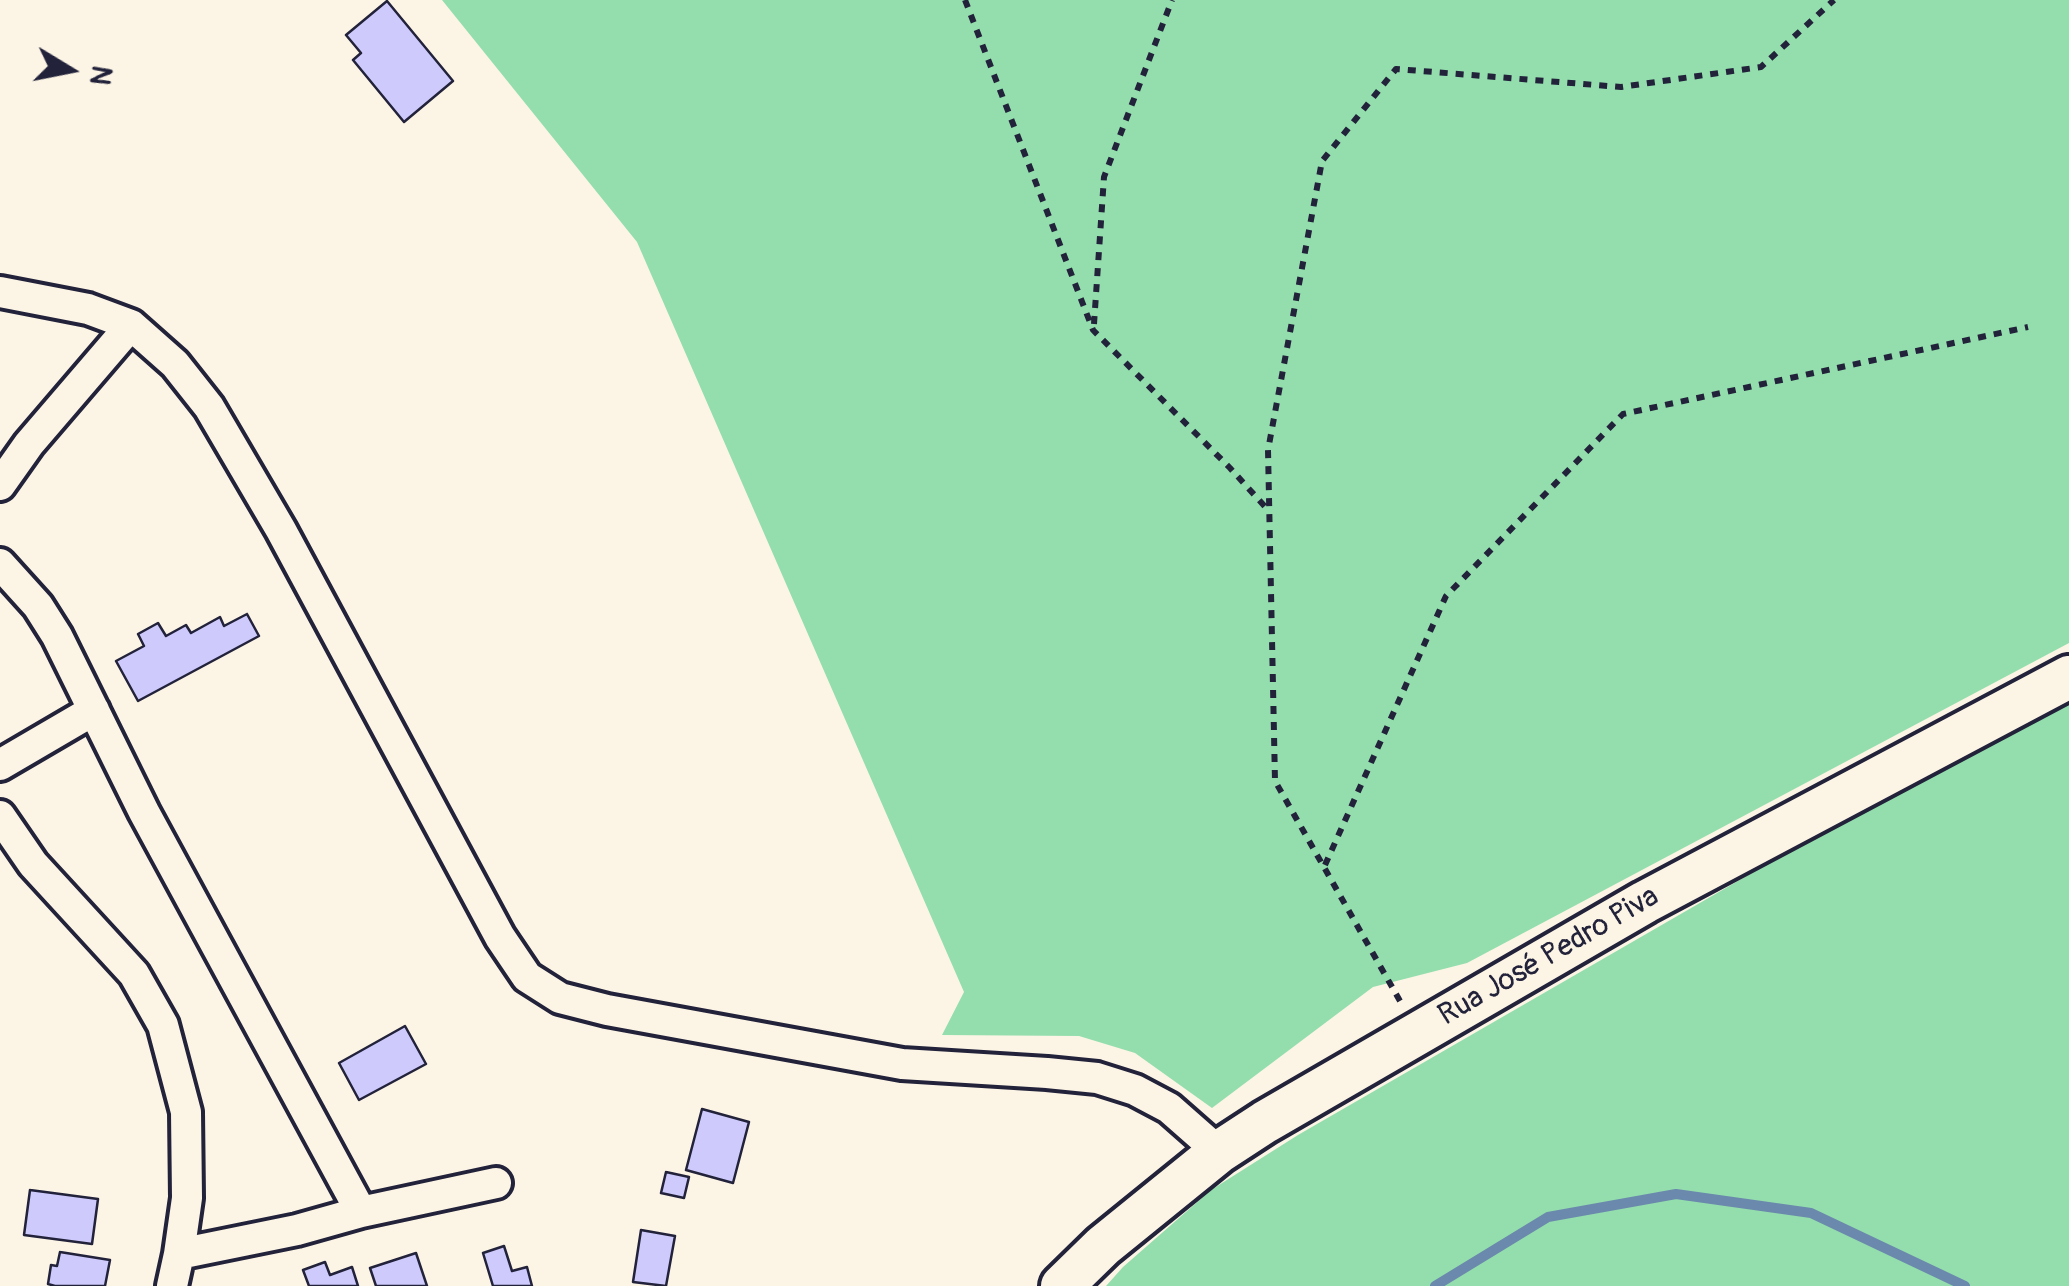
<!DOCTYPE html>
<meta charset="utf-8">
<style>
body{margin:0}
#map{position:relative;width:2069px;height:1286px;overflow:hidden;background:#fcf5e5;font-family:Pangolin,sans-serif}
canvas{display:block}
.north{position:absolute;left:20px;top:20px;width:100px;height:100px;-webkit-text-stroke:8px #fcf5e5;paint-order:stroke;rotate:100deg;font-size:28px;font-weight:700;line-height:40px;text-align:center;color:#22223b}
.north::after{content:'';display:block;margin:auto;width:35px;height:45px;background:#22223b;clip-path:polygon(50% 0,100% 100%,50% 72%,0 100%)}
</style>
<div id="map">
<canvas width="2069" height="1286"></canvas>
<div class="north">N</div>
</div>
<script>
const ctx = document.querySelector('canvas').getContext('2d');
ctx.lineJoin = 'round';
function paint(path, color) { ctx.fillStyle = color; ctx.fill(path, 'evenodd'); }
const poly = rows => new Path2D(rows.map(r => 'M' + r).join(''));
function strokePath(path, color, width, dash) { ctx.strokeStyle = color; ctx.lineWidth = width; ctx.lineCap = dash ? 'butt' : 'round'; ctx.setLineDash(dash || []); ctx.stroke(path); }
function write(font, color, halo, rows, align = 'center') {
  ctx.font = font + ' Pangolin,sans-serif'; ctx.lineWidth = 9; ctx.setLineDash([]); ctx.textBaseline = 'middle'; ctx.strokeStyle = halo; ctx.fillStyle = color; for (const [text, x, y, turn = 0] of rows) {
    ctx.save(); ctx.translate(x, y); ctx.rotate((+turn || 0) * Math.PI / 180); ctx.textAlign = isNaN(turn) ? turn : align; if (halo) ctx.strokeText(text, 0, 0); ctx.fillText(text, 0, 0); ctx.restore();
  }
}
paint(poly([
 [442,0,2069,0,2069,643,1467,963,1373,987,1212,1108,1135,1053,1079,1036,942,1035,964,992,637,242],
 [2069,704,2069,1286,1106,1286,1123,1267,1211,1190,1298,1135,1821,833]
]), '#94dead');
strokePath(poly([
 [1435,1286,1548,1217,1676,1194,1811,1213,1965,1286]
]), '#6b89ac', 10);
const building = poly([
 [387,1,453,81,404,122,353,60,361,53,346,35,387,1],
 [247,614,259,636,138,701,116,661,144,646,138,634,158,623,166,636,186,625,191,633,220,617,224,626,247,614],
 [405,1026,426,1064,359,1100,339,1063,405,1026],
 [702,1109,749,1122,733,1183,686,1170,702,1109],
 [666,1172,689,1177,684,1198,661,1193,666,1172],
 [30,1190,98,1199,92,1244,24,1235,30,1190],
 [641,1230,675,1236,666,1286,633,1282,641,1230],
 [504,1246,512,1271,527,1267,532,1286,493,1286,483,1253,504,1246],
 [60,1252,110,1260,105,1286,55,1286,48,1284,51,1265,57,1266,60,1252],
 [416,1253,427,1286,376,1286,370,1268,416,1253],
 [325,1262,330,1275,352,1267,358,1286,309,1286,303,1270,325,1262]
]);
paint(building, '#cecafc');
strokePath(building, '#22223b', 2.5);
const street = poly([
 [0,292,88,309,131,325,175,364,209,407,281,530,500,937,527,977,560,998,607,1010,902,1064,1047,1073,1097,1078,1135,1090,1169,1108,1219,1152],
 [0,485,29,444,131,325],
 [0,564,38,606,57,636,144,812,361,1212,297,1230,179,1254,187,1198,186,1112,163,1025,134,974,33,864,0,816],
 [0,765,94,710],
 [361,1212,496,1183],
 [172,1286,179,1254]
]);
const secondary = poly([
 [1062,1286,1103,1246,1219,1152,1265,1122,1645,902,2069,677]
]);
strokePath(street, '#22223b', 38);
strokePath(secondary, '#22223b', 50);
strokePath(poly([
 [965,0,1093,330,1230,468,1269,511],
 [1094,324,1104,177,1172,0],
 [1325,865,1446,596,1623,414,2028,327],
 [1400,1001,1275,781,1268,450,1322,161,1396,69,1621,87,1761,67,1834,0]
]), '#22223b', 6, [8, 8]);
strokePath(street, '#fcf5e5', 30);
strokePath(secondary, '#fcf5e5', 42);
write('30px', '#22223b', '#fcf5e5', [
 ["Rua José Pedro Piva",1549,957,-30]
]);
</script>
